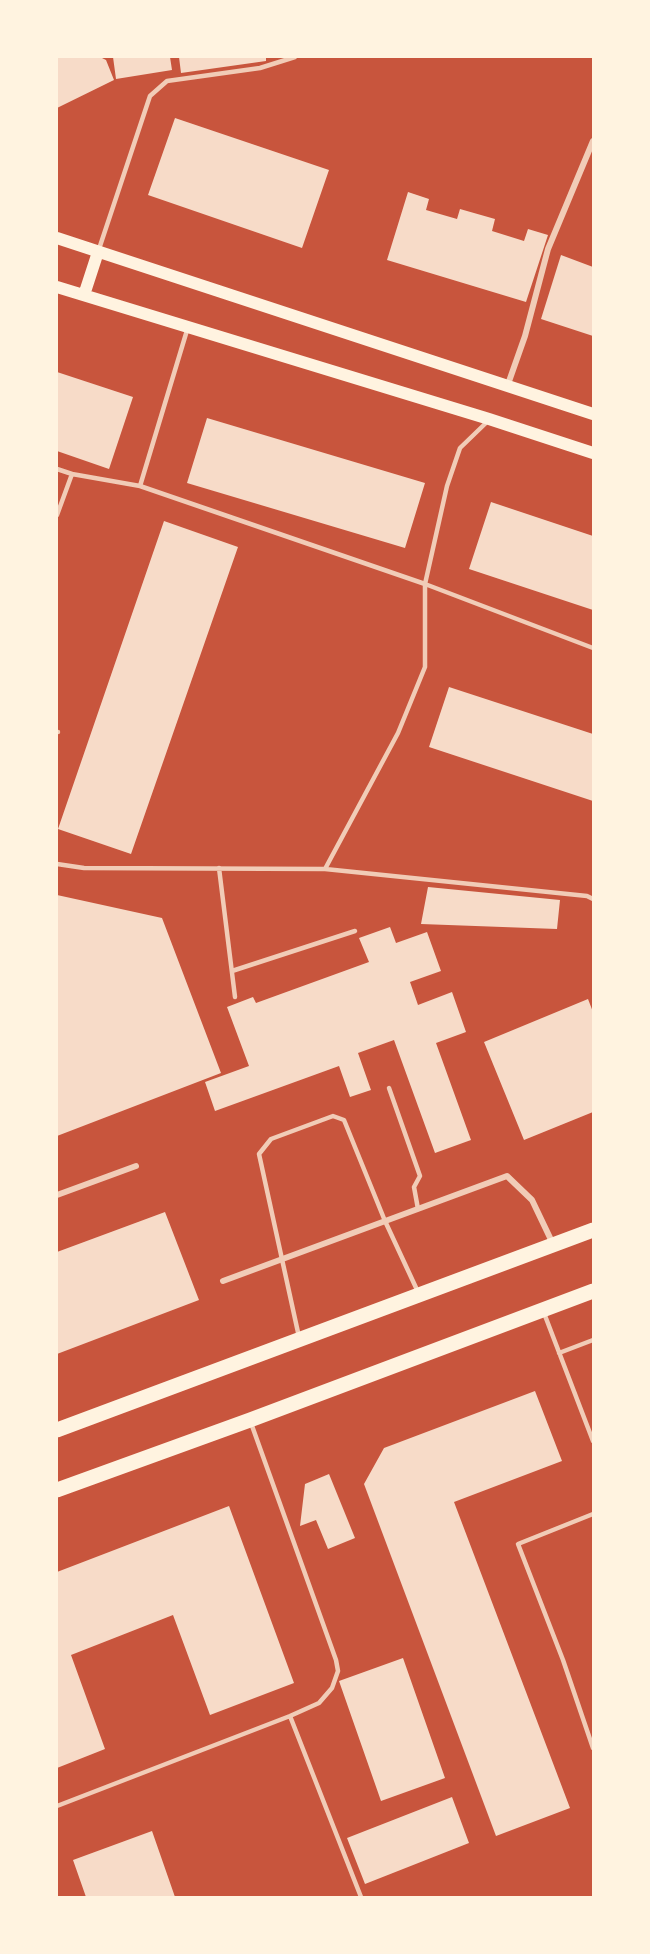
<!DOCTYPE html>
<style>
body{margin:0}
#map{position:relative;width:650px;height:1954px;overflow:hidden;background:#c8553d;font-family:Manrope,sans-serif}
canvas{display:block}
.frame{position:absolute;inset:0;border:58px solid #fff3e0;pointer-events:none}
</style>
<div id="map">
<canvas width="650" height="1954"></canvas>
<div class="frame"></div>
</div>
<script>
const ctx = document.querySelector('canvas').getContext('2d');
ctx.lineJoin = 'round';
function paint(path, color) { ctx.fillStyle = color; ctx.fill(path, 'evenodd'); }
const poly = rows => new Path2D(rows.map(r => 'M' + r).join(''));
function strokePath(path, color, width, dash) { ctx.strokeStyle = color; ctx.lineWidth = width; ctx.lineCap = dash ? 'butt' : 'round'; ctx.setLineDash(dash || []); ctx.stroke(path); }
paint(poly([
 [57,57,100,57,106,60,114,80,57,108],
 [113,57,170,57,172,70,116,79],
 [179,57,266,57,266,61,181,73],
 [175,118,329,170,302,248,148,195],
 [408,192,429,199,426,210,457,219,460,209,495,219,492,231,524,241,528,229,548,235,526,302,387,260],
 [561,255,593,267,593,336,541,319],
 [57,372,133,397,109,469,57,451],
 [207,418,425,483,405,548,187,483],
 [491,502,593,536,593,610,469,569],
 [164,521,238,547,131,854,58,829],
 [449,687,593,734,593,801,429,747],
 [428,887,560,900,557,929,421,924],
 [57,895,162,918,221,1073,57,1136],
 [390,927,396,943,427,932,441,971,410,982,418,1005,452,992,466,1032,436,1043,471,1140,435,1153,394,1040,358,1053,371,1090,350,1097,339,1066,215,1111,205,1082,249,1066,227,1007,253,997,256,1003,369,962,359,938],
 [588,999,593,1012,593,1112,524,1140,484,1042],
 [165,1212,199,1300,57,1354,57,1252],
 [535,1391,562,1461,454,1502,570,1808,496,1836,364,1484,384,1448],
 [329,1474,355,1538,328,1549,316,1520,300,1526,305,1484],
 [229,1506,294,1683,210,1715,173,1615,71,1655,105,1749,57,1768,57,1572],
 [403,1658,445,1778,381,1801,339,1681],
 [452,1797,469,1843,365,1884,347,1838],
 [152,1831,175,1897,86,1897,73,1860]
]), '#f7dbc8');
strokePath(poly([
 [99,249,150,96,167,81,260,68,295,57],
 [57,469,72,474,57,515],
 [72,474,140,486,425,584,593,648],
 [140,486,188,327],
 [57,732,58,732],
 [57,864,84,868,325,869,587,896,593,899],
 [219,868,235,997],
 [325,869,398,733,425,667,425,584,447,486,460,448,489,420],
 [232,971,355,931],
 [389,1088,420,1176,414,1187,418,1209],
 [544,1313,593,1441],
 [299,1337,259,1154,271,1139,333,1116,344,1120,385,1221,418,1292],
 [559,1353,593,1340],
 [593,1514,518,1544,563,1660,593,1748],
 [290,1716,361,1897],
 [57,1806,290,1716,319,1703,332,1688,338,1671,336,1660,251,1423]
]), '#f1ccb7', 4.5);
strokePath(poly([
 [507,387,525,336,548,249,593,141],
 [57,1195,136,1166],
 [223,1281,507,1176,532,1200,553,1244]
]), '#f1ccb7', 6);
strokePath(poly([
 [57,238,593,414],
 [57,287,489,419,593,453],
 [84,295,98,252]
]), '#fff3e0', 12);
strokePath(poly([
 [57,1430,593,1230],
 [57,1490,250,1420,593,1291]
]), '#fff3e0', 15);
</script>
